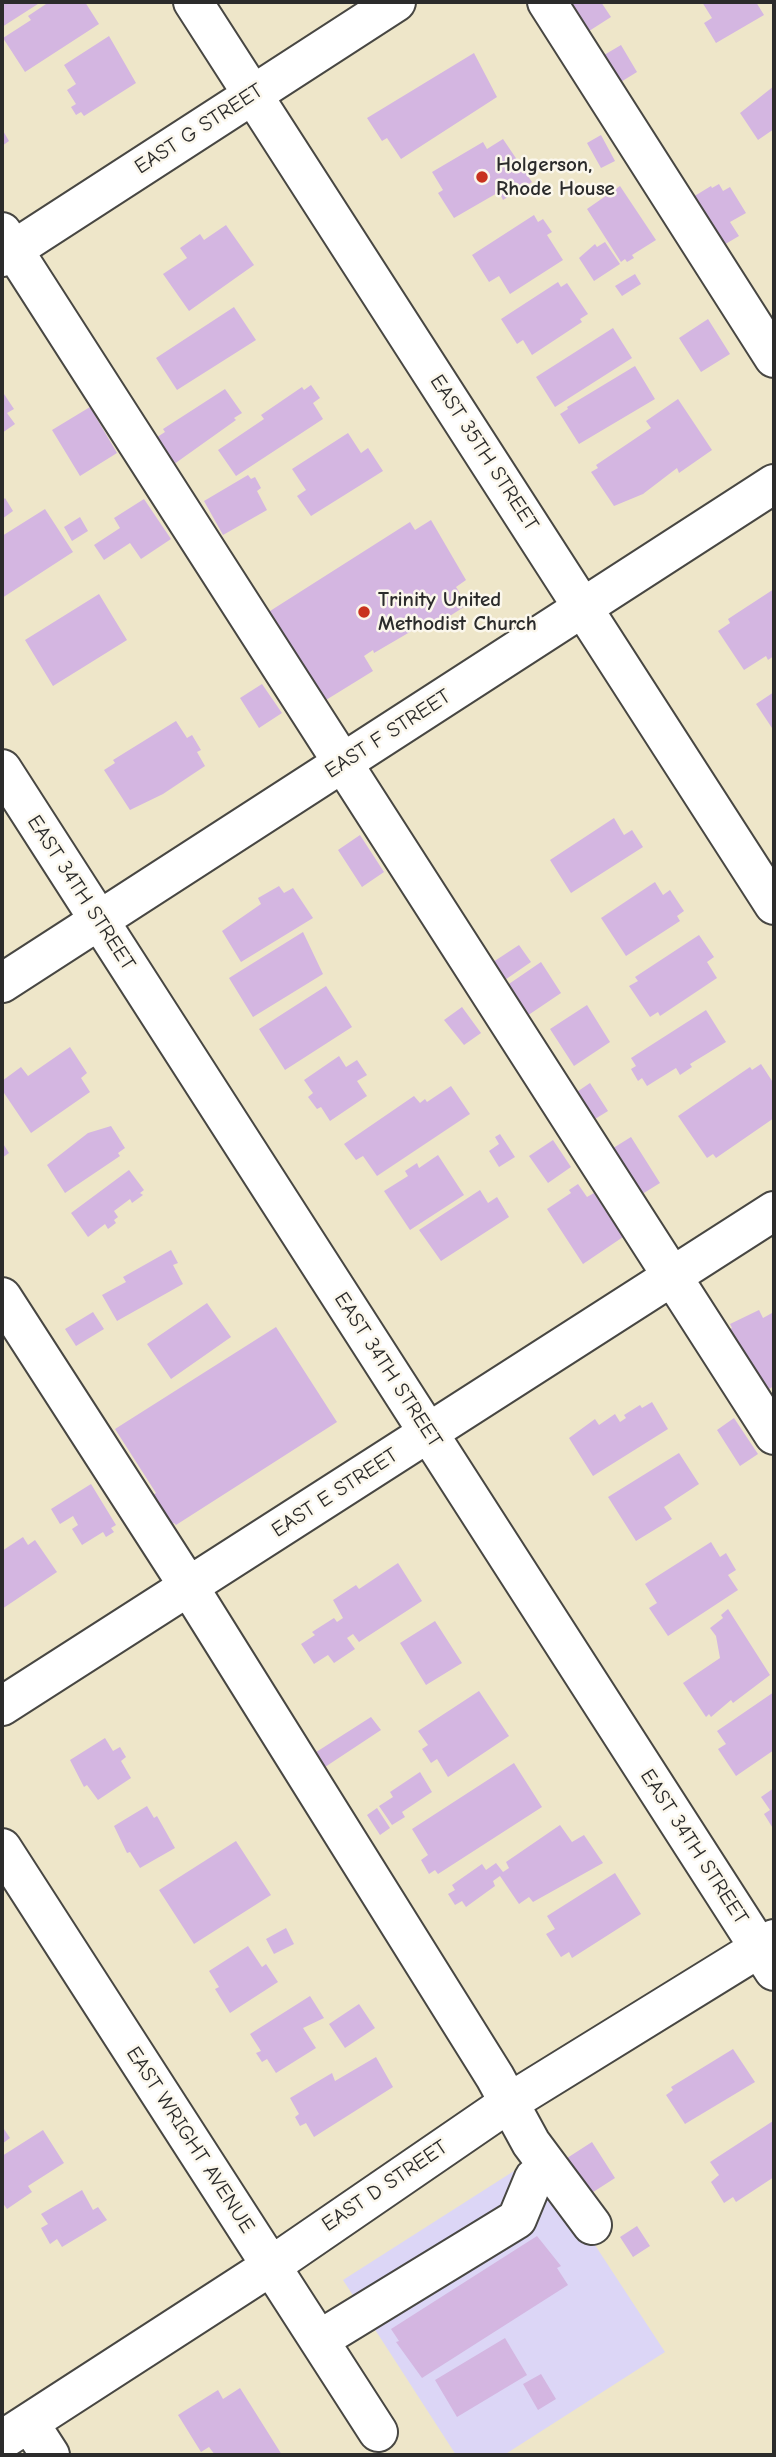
<!DOCTYPE html>
<style>
body{margin:0}
#map{position:relative;width:776px;height:2457px;overflow:hidden;background:#eee6c9;font-family:"Comic Neue",sans-serif}
canvas{display:block}
.frame{position:absolute;inset:0;border:4px solid #2b2b2b;pointer-events:none}
</style>
<div id="map">
<canvas width="776" height="2457"></canvas>
<div class="frame"></div>
</div>
<script>
const ctx = document.querySelector('canvas').getContext('2d');
ctx.lineJoin = 'round';
function paint(path, color) { ctx.fillStyle = color; ctx.fill(path, 'evenodd'); }
const poly = rows => new Path2D(rows.map(r => 'M' + r).join(''));
function strokePath(path, color, width, dash) { ctx.strokeStyle = color; ctx.lineWidth = width; ctx.lineCap = dash ? 'butt' : 'round'; ctx.setLineDash(dash || []); ctx.stroke(path); }
function write(font, color, halo, rows, align = 'center') {
  ctx.font = font + ' "Comic Neue",sans-serif'; ctx.lineWidth = 5; ctx.setLineDash([]); ctx.textBaseline = 'middle'; ctx.strokeStyle = halo; ctx.fillStyle = color; for (const [text, x, y, turn = 0] of rows) {
    ctx.save(); ctx.translate(x, y); ctx.rotate((+turn || 0) * Math.PI / 180); ctx.textAlign = isNaN(turn) ? turn : align; if (halo) ctx.strokeText(text, 0, 0); ctx.fillText(text, 0, 0); ctx.restore();
  }
}
paint(poly([
 [539,2155,540,2161,665,2352,504,2455,456,2455,343,2280]
]), '#dcd6f6');
paint(poly([
 [2,2,41,2,2,27],
 [49,2,85,2,99,24,25,72,3,38,31,20,28,16],
 [557,2,601,2,611,17,575,40],
 [702,2,756,2,764,15,716,43,704,23,712,18],
 [109,36,136,83,84,116,81,112,76,115,71,107,76,104,67,90,76,84,64,65],
 [621,45,637,72,611,88,594,61],
 [474,53,497,97,401,159,387,138,382,141,367,118],
 [774,86,774,129,758,140,740,113],
 [2,129,9,141,2,146],
 [601,135,615,161,601,168,587,143],
 [503,139,532,182,503,200,499,192,454,218,438,193,443,190,432,172,483,142,487,149],
 [719,184,723,191,730,187,746,213,730,222,739,236,717,249,683,203,711,186,712,188],
 [620,186,656,240,632,255,634,258,627,262,625,259,621,262,587,209],
 [534,215,538,222,543,219,552,232,547,235,563,260,510,294,499,276,489,282,472,255],
 [226,225,254,265,189,311,163,274,187,258,180,248,200,234,204,240],
 [605,242,620,264,594,281,579,258,595,244,597,247],
 [635,274,641,284,622,296,615,286],
 [558,282,561,287,567,283,588,314,580,319,582,322,532,355,523,340,517,344,501,319],
 [234,307,256,340,177,390,156,358],
 [708,319,730,354,701,372,679,338],
 [613,328,632,358,555,407,536,377],
 [635,366,655,399,579,444,560,414,568,409,567,407],
 [311,385,320,398,313,403,323,419,236,476,218,450,264,419,261,415,302,387,304,390],
 [225,389,242,413,234,418,236,420,163,472,145,445,165,432,163,429],
 [2,391,14,409,7,413,15,424,2,433],
 [678,399,712,450,679,473,677,468,643,494,614,506,591,472,598,468,596,465,651,428,646,421],
 [90,407,117,453,80,476,52,430],
 [348,433,361,453,368,448,383,471,311,516,297,496,306,490,292,469],
 [248,475,251,479,255,477,261,488,257,491,267,510,223,535,204,501],
 [5,498,13,511,2,519,2,501],
 [144,499,171,539,141,559,130,543,104,560,94,545,120,528,114,518],
 [45,509,73,552,2,598,2,536],
 [80,517,88,531,72,541,64,527],
 [431,520,466,580,456,587,467,605,431,628,427,622,374,653,373,650,364,656,373,671,313,708,259,618,410,522,415,530],
 [774,589,774,656,768,660,766,656,744,670,718,631,730,623,728,619],
 [99,594,127,640,53,686,25,640],
 [262,684,282,713,259,728,240,698],
 [774,692,774,731,756,704],
 [176,721,187,738,192,735,201,750,197,752,205,766,163,794,130,810,104,770,115,763,113,760],
 [614,818,624,835,632,830,643,847,571,893,550,860],
 [360,835,384,872,362,887,338,850],
 [655,882,663,895,670,890,684,911,677,916,680,921,626,956,601,918],
 [279,886,284,893,293,888,313,918,241,962,222,931,261,904,258,898],
 [303,932,323,974,253,1017,229,978],
 [699,935,714,957,707,962,717,978,660,1016,658,1012,650,1017,629,986,638,981,635,977],
 [519,945,531,962,499,984,487,966],
 [541,962,561,993,524,1018,503,988],
 [326,986,352,1027,285,1070,259,1029],
 [587,1005,610,1042,574,1066,550,1029],
 [462,1007,481,1033,464,1045,444,1020],
 [706,1010,726,1042,690,1064,692,1067,680,1075,676,1068,647,1086,642,1078,638,1081,631,1069,636,1066,631,1058],
 [70,1047,87,1073,81,1078,90,1092,31,1133,2,1090,2,1081,21,1067,28,1076],
 [339,1056,346,1067,357,1060,367,1075,357,1081,367,1096,330,1121,321,1107,317,1109,308,1097,313,1093,304,1080],
 [761,1064,774,1084,774,1118,716,1158,713,1154,707,1158,678,1116,750,1067,752,1070],
 [590,1083,608,1111,582,1127,565,1100],
 [451,1086,470,1114,377,1176,363,1156,356,1160,344,1144,414,1096,420,1103,425,1099,427,1102],
 [111,1126,125,1148,118,1153,120,1156,65,1193,47,1165,88,1133],
 [500,1134,515,1157,499,1167,489,1151,499,1144,495,1137],
 [631,1137,660,1183,631,1201,602,1155],
 [553,1140,571,1167,548,1183,529,1156],
 [2,1142,9,1153,2,1158],
 [438,1155,464,1195,410,1230,384,1191,408,1176,405,1171,417,1163,419,1168],
 [129,1170,144,1190,140,1193,143,1195,132,1203,130,1199,114,1211,118,1217,114,1220,116,1223,108,1229,105,1224,88,1237,71,1213],
 [578,1184,587,1197,594,1193,623,1237,583,1264,547,1209,571,1193,569,1190],
 [480,1190,488,1203,497,1197,509,1217,441,1261,419,1230],
 [171,1250,178,1263,173,1265,183,1284,117,1321,102,1295,126,1282,123,1277],
 [207,1303,231,1337,171,1379,147,1344],
 [759,1310,763,1318,772,1313,774,1317,774,1386,759,1395,722,1334,732,1328,730,1324],
 [93,1312,104,1329,76,1346,65,1329],
 [276,1327,337,1422,176,1525,174,1523,164,1529,156,1518,164,1512,153,1495,156,1493,115,1429],
 [652,1402,668,1429,593,1476,569,1438,595,1419,599,1425,615,1414,620,1422,626,1418,624,1415,640,1405,642,1408],
 [734,1418,758,1454,740,1466,717,1430],
 [679,1453,699,1484,664,1507,672,1519,636,1541,608,1497],
 [91,1484,116,1525,111,1528,114,1532,106,1537,103,1532,82,1545,72,1529,78,1525,73,1516,60,1524,51,1509],
 [23,1537,28,1545,35,1540,57,1572,2,1609,2,1551],
 [711,1542,720,1557,726,1553,736,1570,728,1575,738,1590,668,1636,649,1608,657,1603,645,1584],
 [398,1563,422,1601,359,1642,353,1634,347,1638,355,1649,334,1663,328,1655,314,1664,301,1644,315,1635,312,1632,334,1618,337,1622,343,1618,333,1600,356,1585,359,1589],
 [728,1609,770,1675,733,1703,731,1700,711,1717,709,1714,706,1717,683,1683,720,1658,716,1636,710,1628,723,1618,721,1615],
 [435,1621,462,1663,426,1685,400,1643],
 [479,1691,509,1736,448,1777,437,1759,431,1763,422,1749,428,1745,418,1731],
 [774,1692,774,1750,736,1776,718,1749,726,1744,717,1731],
 [371,1717,381,1730,319,1771,310,1756],
 [105,1738,113,1751,120,1747,126,1757,121,1761,131,1778,98,1800,87,1785,84,1787,70,1760],
 [514,1763,542,1807,438,1874,435,1870,429,1874,421,1860,428,1855,412,1829],
 [420,1772,432,1792,402,1812,405,1817,392,1825,379,1806,393,1797,390,1792],
 [774,1788,774,1830,764,1814,770,1810,761,1797],
 [147,1806,154,1818,157,1816,175,1848,140,1868,130,1852,127,1853,114,1826],
 [377,1808,390,1828,380,1835,367,1815],
 [560,1825,572,1842,584,1835,603,1863,533,1902,529,1897,519,1904,500,1876,493,1881,495,1886,466,1907,462,1901,455,1905,448,1894,455,1890,452,1885,482,1864,486,1870,496,1863,503,1872,509,1868,506,1862],
 [236,1841,271,1895,194,1944,159,1890],
 [615,1873,641,1914,572,1958,569,1952,561,1957,546,1934,555,1929,547,1916],
 [286,1928,294,1944,274,1954,266,1939],
 [248,1946,262,1967,266,1964,278,1982,230,2013,215,1989,219,1987,209,1971],
 [310,1996,324,2018,303,2028,316,2048,276,2073,267,2059,262,2062,256,2053,261,2051,250,2034],
 [359,2004,375,2028,345,2048,329,2024],
 [733,2049,755,2082,685,2124,666,2095,673,2090,671,2087],
 [376,2057,393,2087,314,2137,306,2123,300,2126,295,2117,299,2114,290,2098,332,2073,335,2081],
 [773,2121,774,2177,736,2202,733,2197,724,2203,711,2182,719,2175,710,2162],
 [2,2126,10,2138,2,2144],
 [43,2130,64,2163,28,2186,32,2192,7,2209,2,2202,2,2156],
 [592,2142,615,2178,587,2196,564,2160],
 [82,2190,93,2210,98,2207,107,2220,62,2247,57,2239,50,2244,41,2228,48,2224,41,2214],
 [637,2226,650,2246,633,2257,620,2237],
 [537,2236,561,2266,557,2268,568,2285,422,2378,396,2342,399,2341,391,2329],
 [505,2338,527,2375,457,2417,435,2380],
 [541,2374,556,2399,538,2410,523,2384],
 [240,2388,282,2455,215,2455,209,2447,201,2452,178,2415,218,2390,223,2399]
]), '#d4b6e1');
const minor = poly([
 [193,2,774,905],
 [547,2,774,358],
 [2,232,774,1435],
 [2,257,396,2],
 [2,769,774,1971],
 [2,983,774,484],
 [2,1297,189,1587,495,2077,531,2143,592,2225],
 [2,1706,774,1211],
 [2,1848,378,2432],
 [319,2340,517,2219,534,2178,548,2168],
 [30,2424,50,2455],
 [2,2440,271,2266,510,2102,774,1939]
]);
strokePath(minor, '#484743', 42);
strokePath(minor, '#fff', 38);
for (const [x, y, r, color] of [
 [482,177,7,"#c8321e"],
 [364,612,7,"#c8321e"]
]) { const dot = new Path2D(); dot.arc(x, y, r, 0, 2 * Math.PI); ctx.fillStyle = color; ctx.fill(dot); strokePath(dot, '#fbf7ec', 2.5); }
write('21px', '#2b2b2b', '#fbf7ec', [
 ["EAST G STREET",199,129,-33],
 ["EAST 35TH STREET",484,453,57],
 ["EAST F STREET",388,734,-33],
 ["EAST 34TH STREET",81,893,57],
 ["EAST 34TH STREET",388,1370,57],
 ["EAST E STREET",335,1493,-33],
 ["EAST 34TH STREET",694,1847,57],
 ["EAST WRIGHT AVENUE",190,2140,57],
 ["EAST D STREET",385,2186,-34]
]);
write('bold 21px', '#2b2b2b', '#fbf7ec', [
 ["Holgerson,",496,165],
 ["Rhode House",496,189],
 ["Trinity United",378,600],
 ["Methodist Church",378,624]
], 'left');
</script>
